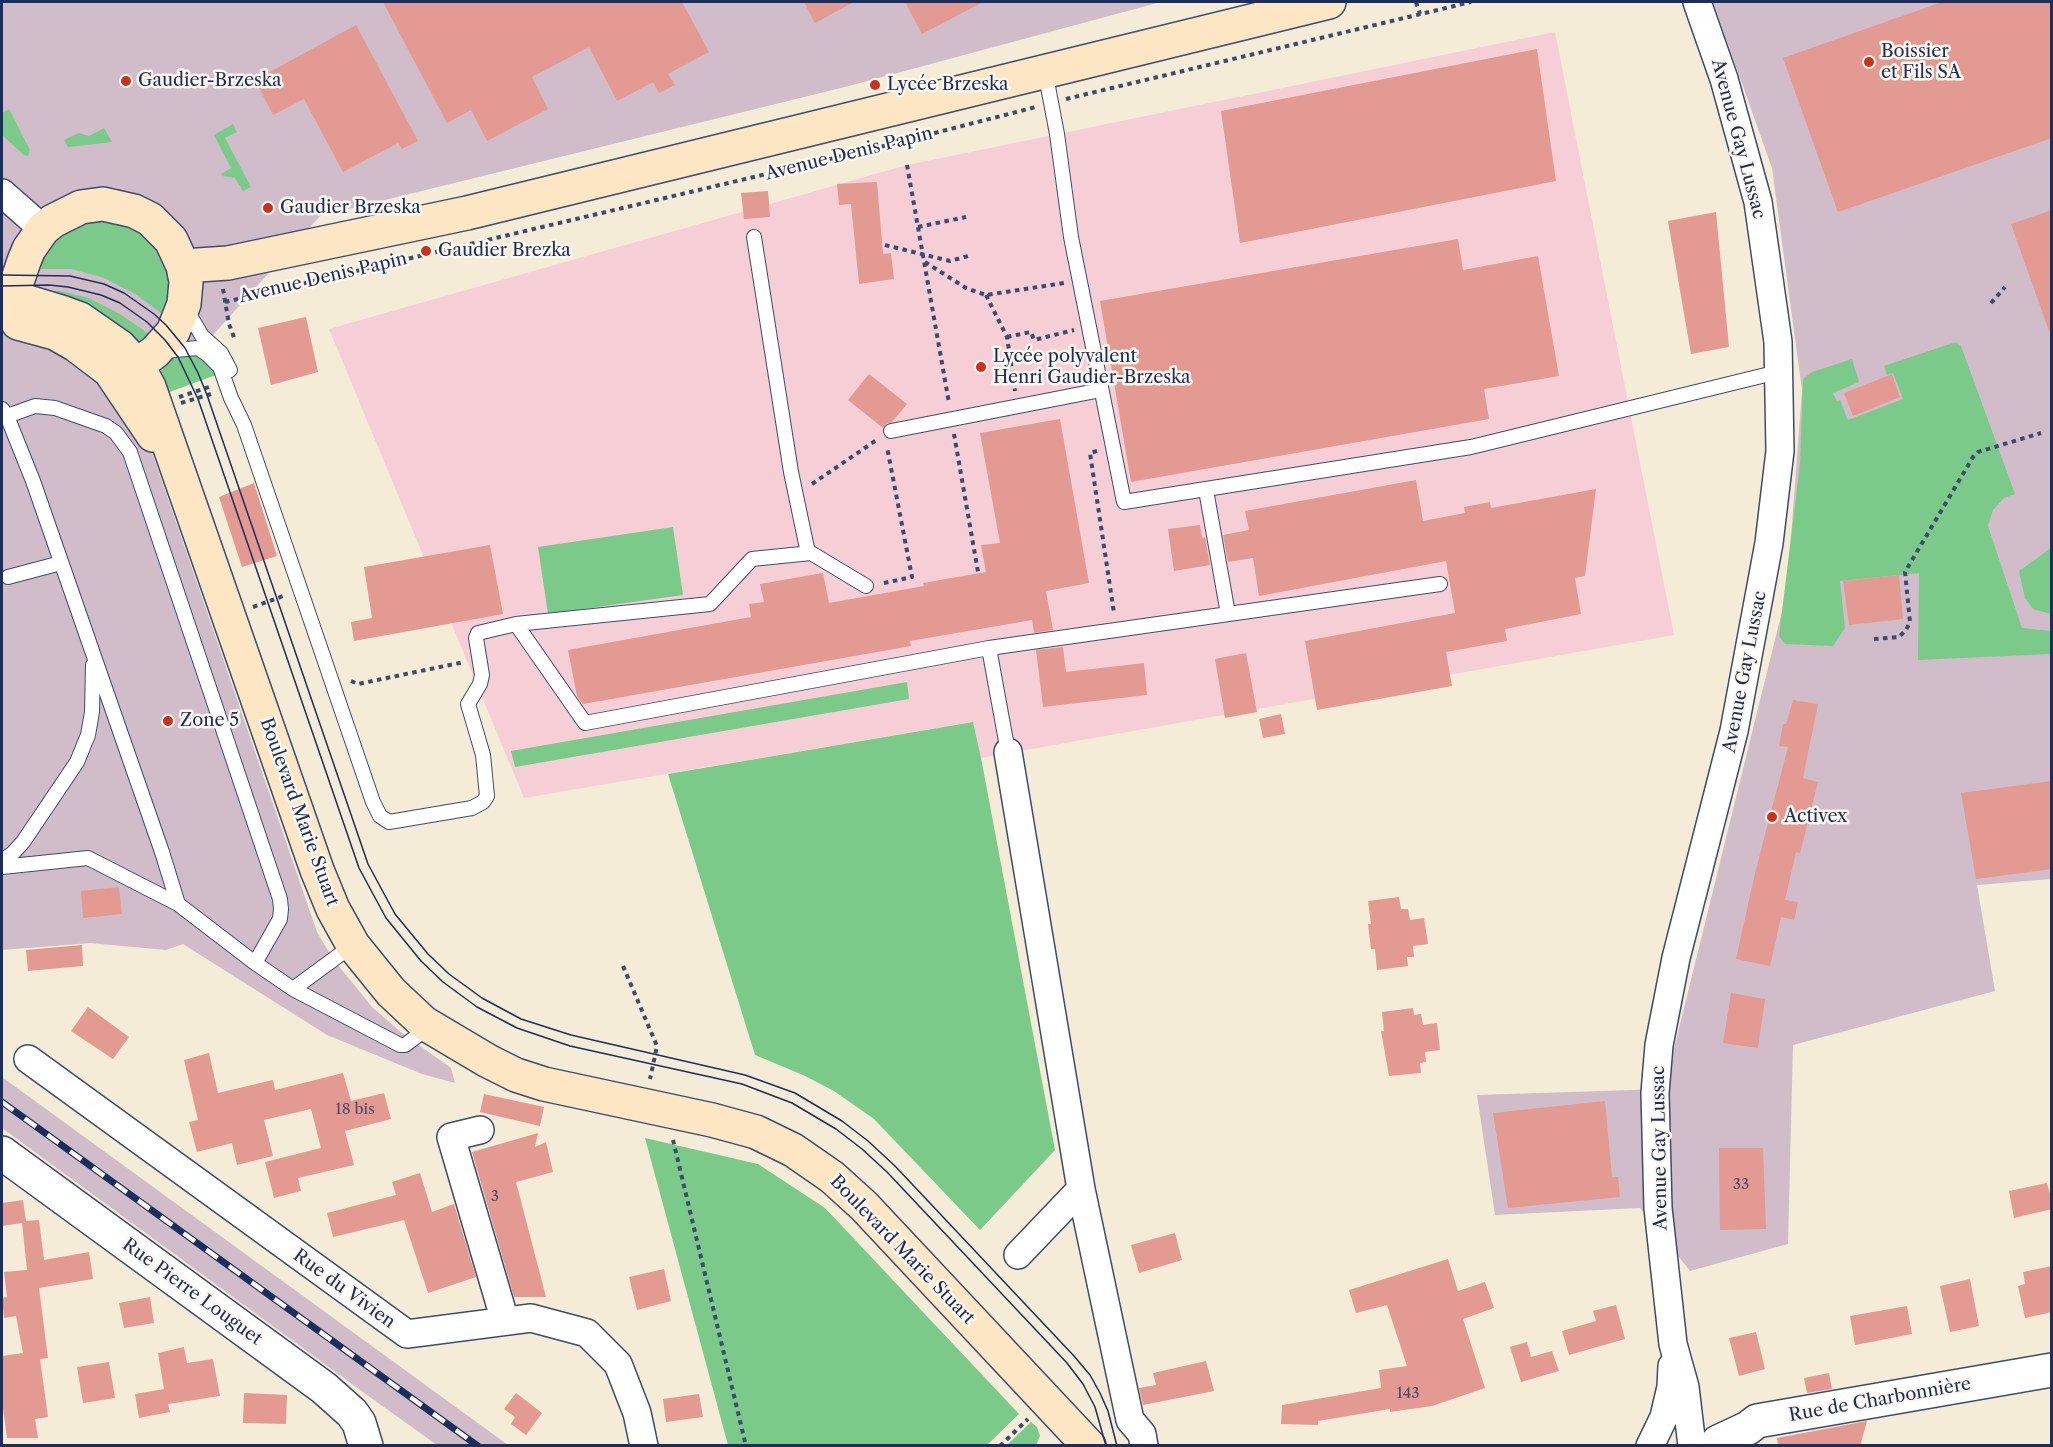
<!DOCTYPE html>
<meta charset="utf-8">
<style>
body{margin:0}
#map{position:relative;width:2053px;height:1447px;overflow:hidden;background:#f4ecd7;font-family:"Libre Caslon Text",serif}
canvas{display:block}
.frame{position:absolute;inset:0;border:3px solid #1b2f5e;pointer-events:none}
</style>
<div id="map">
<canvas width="2053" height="1447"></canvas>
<div class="frame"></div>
</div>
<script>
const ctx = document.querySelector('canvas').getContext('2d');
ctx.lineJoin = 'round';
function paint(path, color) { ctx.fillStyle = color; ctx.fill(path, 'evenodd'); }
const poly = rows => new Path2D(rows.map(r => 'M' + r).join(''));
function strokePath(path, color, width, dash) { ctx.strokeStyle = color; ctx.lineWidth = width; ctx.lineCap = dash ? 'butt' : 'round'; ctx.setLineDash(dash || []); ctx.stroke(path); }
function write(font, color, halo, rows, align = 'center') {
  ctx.font = font + ' "Libre Caslon Text",serif'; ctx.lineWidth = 5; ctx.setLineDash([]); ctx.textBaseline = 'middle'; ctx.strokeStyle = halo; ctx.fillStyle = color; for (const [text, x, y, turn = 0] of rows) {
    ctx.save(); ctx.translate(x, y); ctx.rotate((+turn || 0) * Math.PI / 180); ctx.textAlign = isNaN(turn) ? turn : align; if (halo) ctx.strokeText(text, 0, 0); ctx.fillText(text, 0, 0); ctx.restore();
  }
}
paint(poly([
 [1555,32,1674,635,981,758,972,722,524,798,329,329,907,165]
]), '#f6cfd6');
paint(poly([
 [2,2,1161,2,849,86,320,216,133,424,153,455,317,932,333,959,373,1008,402,1033,451,1068,455,1083,422,1074,327,1035,183,944,166,950,90,943,2,950],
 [1713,2,2051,2,2051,879,1977,885,1995,991,1793,1045,1788,1244,1690,1271,1640,1208,1495,1215,1477,1095,1664,1089,1787,591,1802,390,1772,168],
 [2,1077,508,1445,437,1445,367,1395,2,1128]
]), '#d1bdc9');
paint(poly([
 [9,109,30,150,28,156,24,155,2,135,2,113],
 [233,124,237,132,225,138,251,187,243,191,235,178,222,176,221,174,231,168,214,135],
 [104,128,112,142,68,147,64,140,79,133,89,136],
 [104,221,125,224,143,234,153,244,164,258,170,282,169,300,165,316,137,295,104,278,72,269,37,269,49,247,63,235,80,224],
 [36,291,60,291,89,298,120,314,152,336,134,349],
 [1956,342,1961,346,2015,494,2004,498,1993,510,1988,526,2022,628,2051,631,2051,654,1918,660,1919,573,1840,581,1845,628,1833,646,1785,644,1779,636,1800,464,1803,379,1812,372,1852,359,1859,382,1833,393,1837,401,1840,400,1848,420,1903,399,1893,373,1887,375,1884,366],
 [189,354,205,359,212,366,216,375,161,395,158,377,163,367,171,359,181,355],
 [673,527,683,595,548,614,538,547],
 [2051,548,2051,614,2033,609,2025,598,2019,571],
 [907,682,909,699,515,767,511,751],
 [973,722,981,758,1055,1150,980,1230,874,1119,834,1091,803,1075,755,1055,668,774],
 [645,1138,758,1164,825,1208,1019,1414,987,1445,728,1445],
 [1031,1422,1037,1427,1040,1436,1036,1445,1007,1445]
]), '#7bca8a');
paint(poly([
 [383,2,682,2,709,52,668,74,675,85,659,93,653,82,617,101,589,47,532,77,548,109,487,141,471,110,447,123],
 [804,2,854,2,815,23],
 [905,2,983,2,922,34],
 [1942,2,2052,2,2052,138,1838,212,1783,58],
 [356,25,418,141,402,149,398,143,343,172,304,99,273,115,255,80],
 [1537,49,1556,181,1240,243,1221,111],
 [877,182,883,254,891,253,894,279,859,284,851,204,839,205,837,184],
 [768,191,770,217,744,219,741,193],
 [2052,210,2052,330,2049,331,2011,224],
 [1716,212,1729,347,1691,354,1668,221],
 [1458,239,1463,270,1538,256,1559,376,1484,389,1489,419,1131,482,1100,301],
 [306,317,318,372,271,385,258,328],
 [869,374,907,404,892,422,886,424,883,428,848,400],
 [1892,374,1900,397,1853,416,1844,393],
 [1060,419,1089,583,1046,591,1053,630,1034,633,1032,620,910,641,911,646,583,704,577,696,568,650,751,617,749,604,764,602,760,584,823,573,829,603,924,586,923,583,986,572,981,545,1000,543,980,433],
 [1416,480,1423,521,1465,513,1464,507,1490,502,1491,508,1596,489,1585,576,1575,578,1581,614,1505,629,1507,641,1446,652,1452,686,1317,710,1305,641,1455,613,1446,561,1259,596,1253,558,1228,562,1223,535,1249,530,1245,511],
 [254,483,277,556,242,567,219,497],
 [1200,525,1202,538,1205,537,1210,565,1174,571,1168,529],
 [490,545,503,614,354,641,351,622,372,618,364,567],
 [1899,575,1903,619,1849,625,1843,581],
 [1063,647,1066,672,1144,663,1147,695,1043,707,1036,650],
 [1246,653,1257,712,1225,718,1215,659],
 [1793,700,1818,704,1803,778,1818,782,1800,853,1796,852,1785,900,1798,902,1794,920,1781,917,1770,966,1736,959,1755,873,1788,747,1779,746,1783,724,1786,724],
 [1281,714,1285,734,1263,738,1259,719],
 [2052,781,2052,869,1976,879,1961,793],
 [119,887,122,914,83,918,81,891],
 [1399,897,1401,909,1408,909,1410,920,1424,918,1428,944,1413,946,1414,957,1407,957,1408,966,1377,970,1375,949,1371,949,1368,924,1371,924,1368,901],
 [82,945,83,966,28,971,26,950],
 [1731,993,1765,999,1758,1048,1723,1043],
 [88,1007,129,1037,113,1059,71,1031],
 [1413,1008,1414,1015,1421,1014,1423,1025,1437,1023,1440,1050,1425,1052,1426,1062,1420,1063,1421,1073,1389,1076,1381,1031,1384,1031,1382,1012],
 [209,1053,218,1093,273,1080,275,1090,343,1073,351,1101,384,1093,391,1119,345,1131,354,1165,298,1178,301,1191,274,1198,265,1162,321,1148,311,1109,264,1120,273,1156,237,1165,232,1143,197,1152,189,1122,198,1120,184,1060],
 [484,1094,544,1107,540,1126,480,1112],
 [1605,1101,1612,1177,1618,1177,1620,1197,1508,1208,1493,1113],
 [538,1133,535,1147,546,1142,553,1172,516,1182,546,1297,514,1297,472,1152],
 [1719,1148,1763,1148,1766,1229,1720,1230],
 [420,1173,432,1212,454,1204,476,1277,428,1293,404,1220,333,1237,327,1213,396,1195,392,1182],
 [2047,1183,2052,1201,2052,1209,2014,1218,2009,1191],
 [23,1200,26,1221,39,1220,44,1260,89,1252,93,1279,39,1288,48,1358,40,1359,48,1417,35,1419,38,1438,7,1438,2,1400,2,1356,23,1353,16,1316,4,1318,2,1298,7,1297,4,1272,27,1270,22,1223,2,1226,2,1203],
 [1175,1233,1182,1260,1139,1273,1131,1245],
 [1448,1259,1458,1291,1485,1282,1494,1308,1463,1319,1485,1388,1432,1406,1390,1412,1390,1409,1318,1421,1318,1425,1281,1424,1282,1405,1381,1388,1379,1370,1407,1366,1387,1305,1356,1313,1349,1290],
 [2052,1266,2052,1312,2025,1318,2018,1286,2025,1284,2023,1272],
 [664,1269,671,1301,637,1310,629,1277],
 [1970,1279,1979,1326,1950,1332,1940,1286],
 [150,1297,154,1323,124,1328,119,1303],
 [1616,1305,1625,1339,1569,1355,1562,1331,1596,1321,1593,1311],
 [1907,1306,1912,1334,1855,1345,1850,1316],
 [1756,1332,1765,1369,1739,1376,1729,1338],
 [1527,1342,1531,1357,1552,1351,1559,1371,1521,1382,1510,1347],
 [184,1347,187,1363,213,1359,220,1396,168,1404,170,1412,139,1418,135,1394,164,1389,158,1353],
 [1206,1361,1214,1391,1143,1405,1139,1388,1156,1385,1153,1373],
 [109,1362,115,1398,83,1403,77,1367],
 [1829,1373,1832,1389,1807,1393,1804,1378],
 [244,1393,287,1395,286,1424,243,1423],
 [516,1393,542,1413,526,1435,511,1424,515,1417,504,1409],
 [699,1394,703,1417,666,1422,663,1399],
 [1867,1421,1860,1446,1778,1446,1777,1438]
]), '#e29a92');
const service = poly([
 [1045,71,1057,134,1071,237,1124,502,1471,447,1778,372],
 [754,237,791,472,808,553],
 [186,309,202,336,221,353,230,370],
 [163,351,198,348,208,355,220,367,231,398,244,425,373,802,380,816,389,822,472,808,483,802,487,796,483,755,468,704,480,684,482,675,476,638,478,633,516,624,710,604,752,559,811,553,866,586],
 [2,409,7,416,33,481,162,852,178,904],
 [7,416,35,406,55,408,106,426,116,433,130,452,280,899,281,909,280,919,255,963],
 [891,431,1101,390],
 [1206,490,1228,614],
 [8,577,61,563],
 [516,624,585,723,989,648,1440,584],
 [989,648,1008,752],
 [2,861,13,853,23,842,77,762,88,735,92,712,93,665],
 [2,867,88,858,178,904,255,963,293,989,400,1045,405,1045,421,1033],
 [293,989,353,945]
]);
const minor = poly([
 [2,193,43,229],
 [1008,752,1081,1189,1018,1255],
 [28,1059,407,1334,531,1318,587,1333,618,1364,637,1413,644,1446],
 [480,1130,451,1137,505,1321],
 [1081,1189,1130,1420,1142,1434,1144,1446],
 [1650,1446,1664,1417,1671,1387,1672,1366],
 [1692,1446,1685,1387,1673,1344,1658,1208,1655,1093,1659,1045,1676,958,1734,731,1769,543,1780,451,1778,342,1758,202,1724,79,1697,2]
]);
const tertiary = poly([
 [2,1153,324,1388,352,1413,359,1423,366,1446],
 [1715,1446,1718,1442,1748,1428,1757,1421,2052,1370]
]);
const secondary = poly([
 [183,266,228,263,467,213,1329,2],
 [2,301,15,300,28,302,61,312,80,319,119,346,137,365,149,387,317,870,333,909,353,945,391,992,424,1023,488,1061,516,1075,544,1084,712,1120,756,1132,793,1150,832,1177,864,1206,1089,1446],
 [19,320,15,300,16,285,24,261,29,249,43,229,53,221,81,207,103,204,134,211,150,219,171,240,183,266,186,282,184,304,173,332,155,352,137,365,124,371,115,371],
 [18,323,55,333,76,345,101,364,110,371,153,435]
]);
strokePath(service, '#3c4b70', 16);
strokePath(minor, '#3c4b70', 30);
strokePath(tertiary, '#3c4b70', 36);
strokePath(secondary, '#3c4b70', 36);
strokePath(poly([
 [1416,2,1420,14],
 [1066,99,1471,2],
 [907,165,949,403],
 [918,227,966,217],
 [885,245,950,261,972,255],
 [925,262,966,288,986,295,1064,283],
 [223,289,229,324,235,340],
 [986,295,1007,337,1015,391],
 [225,302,868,150,1036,107],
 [1991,303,2005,287],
 [1007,337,1031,332,1034,340,1074,330],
 [179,397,209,387],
 [181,403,211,394],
 [954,434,978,572],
 [1097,451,1090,453,1114,613],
 [812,484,878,439],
 [884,583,912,577,887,447],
 [253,607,286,595],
 [1874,639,1899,637,1906,630,1910,622,1905,572,1973,457,1978,452,2041,433],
 [351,681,358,684,464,662],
 [623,966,657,1046,650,1079],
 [673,1140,746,1446],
 [1000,1446,1028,1419]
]), '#3c4b70', 4, [4.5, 4.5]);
strokePath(service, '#fff', 14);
strokePath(minor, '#fff', 27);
strokePath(tertiary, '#fff', 33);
strokePath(secondary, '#fce6c4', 33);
strokePath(poly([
 [2,275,70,276,104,284,124,293,154,314,166,325,185,348,198,373,207,395,368,864,395,914,428,954,449,974,482,998,521,1019,571,1035,745,1075,795,1093,842,1121,868,1141,895,1166,1074,1356,1090,1375,1100,1393,1108,1411,1117,1446],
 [2,286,49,285,68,287,101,295,120,303,147,322,165,340,178,357,198,399,359,868,386,918,421,961,443,982,477,1007,517,1028,570,1046,742,1084,792,1103,836,1129,862,1149,887,1172,1067,1363,1083,1384,1095,1407,1106,1446]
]), '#1b2f5e', 1.5);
const rail = poly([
 [2,1102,478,1446]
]);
strokePath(rail, '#1b2f5e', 7);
strokePath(rail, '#fbf7ec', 4.5, [14]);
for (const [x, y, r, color] of [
 [1869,62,6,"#c8321e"],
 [126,81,6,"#c8321e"],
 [875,85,6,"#c8321e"],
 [268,208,6,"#c8321e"],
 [426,251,6,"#c8321e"],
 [981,367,6,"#c8321e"],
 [168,721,6,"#c8321e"],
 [1772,817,6,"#c8321e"]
]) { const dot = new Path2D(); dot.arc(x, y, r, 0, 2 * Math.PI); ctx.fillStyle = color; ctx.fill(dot); strokePath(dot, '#fbf7ec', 2); }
write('15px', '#4d4a6b', null, [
 ["18 bis",355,1110],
 ["33",1741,1185],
 ["3",495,1197],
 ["143",1408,1394]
]);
write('18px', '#1b2f5e', '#fbf7ec', [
 ["Boissier",1881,52],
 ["et Fils SA",1881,73],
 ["Gaudier-Brzeska",138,81],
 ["Lycée Brzeska",887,85],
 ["Gaudier Brzeska",280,208],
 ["Gaudier Brezka",438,251],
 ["Lycée polyvalent",993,357],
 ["Henri Gaudier-Brzeska",993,378],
 ["Zone 5",180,721],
 ["Activex",1784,817]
], 'left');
write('18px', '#1b2f5e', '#fbf7ec', [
 ["Avenue Gay Lussac",1738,139,75],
 ["Avenue Denis Papin",849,154,-14],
 ["Avenue Denis Papin",323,278,-13],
 ["Avenue Gay Lussac",1745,672,-79],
 ["Boulevard Marie Stuart",299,812,70],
 ["Avenue Gay Lussac",1660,1148,-91],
 ["Boulevard Marie Stuart",902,1250,46],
 ["Rue du Vivien",344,1289,36],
 ["Rue Pierre Louguet",192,1292,36],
 ["Rue de Charbonnière",1880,1400,-10]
]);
</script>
